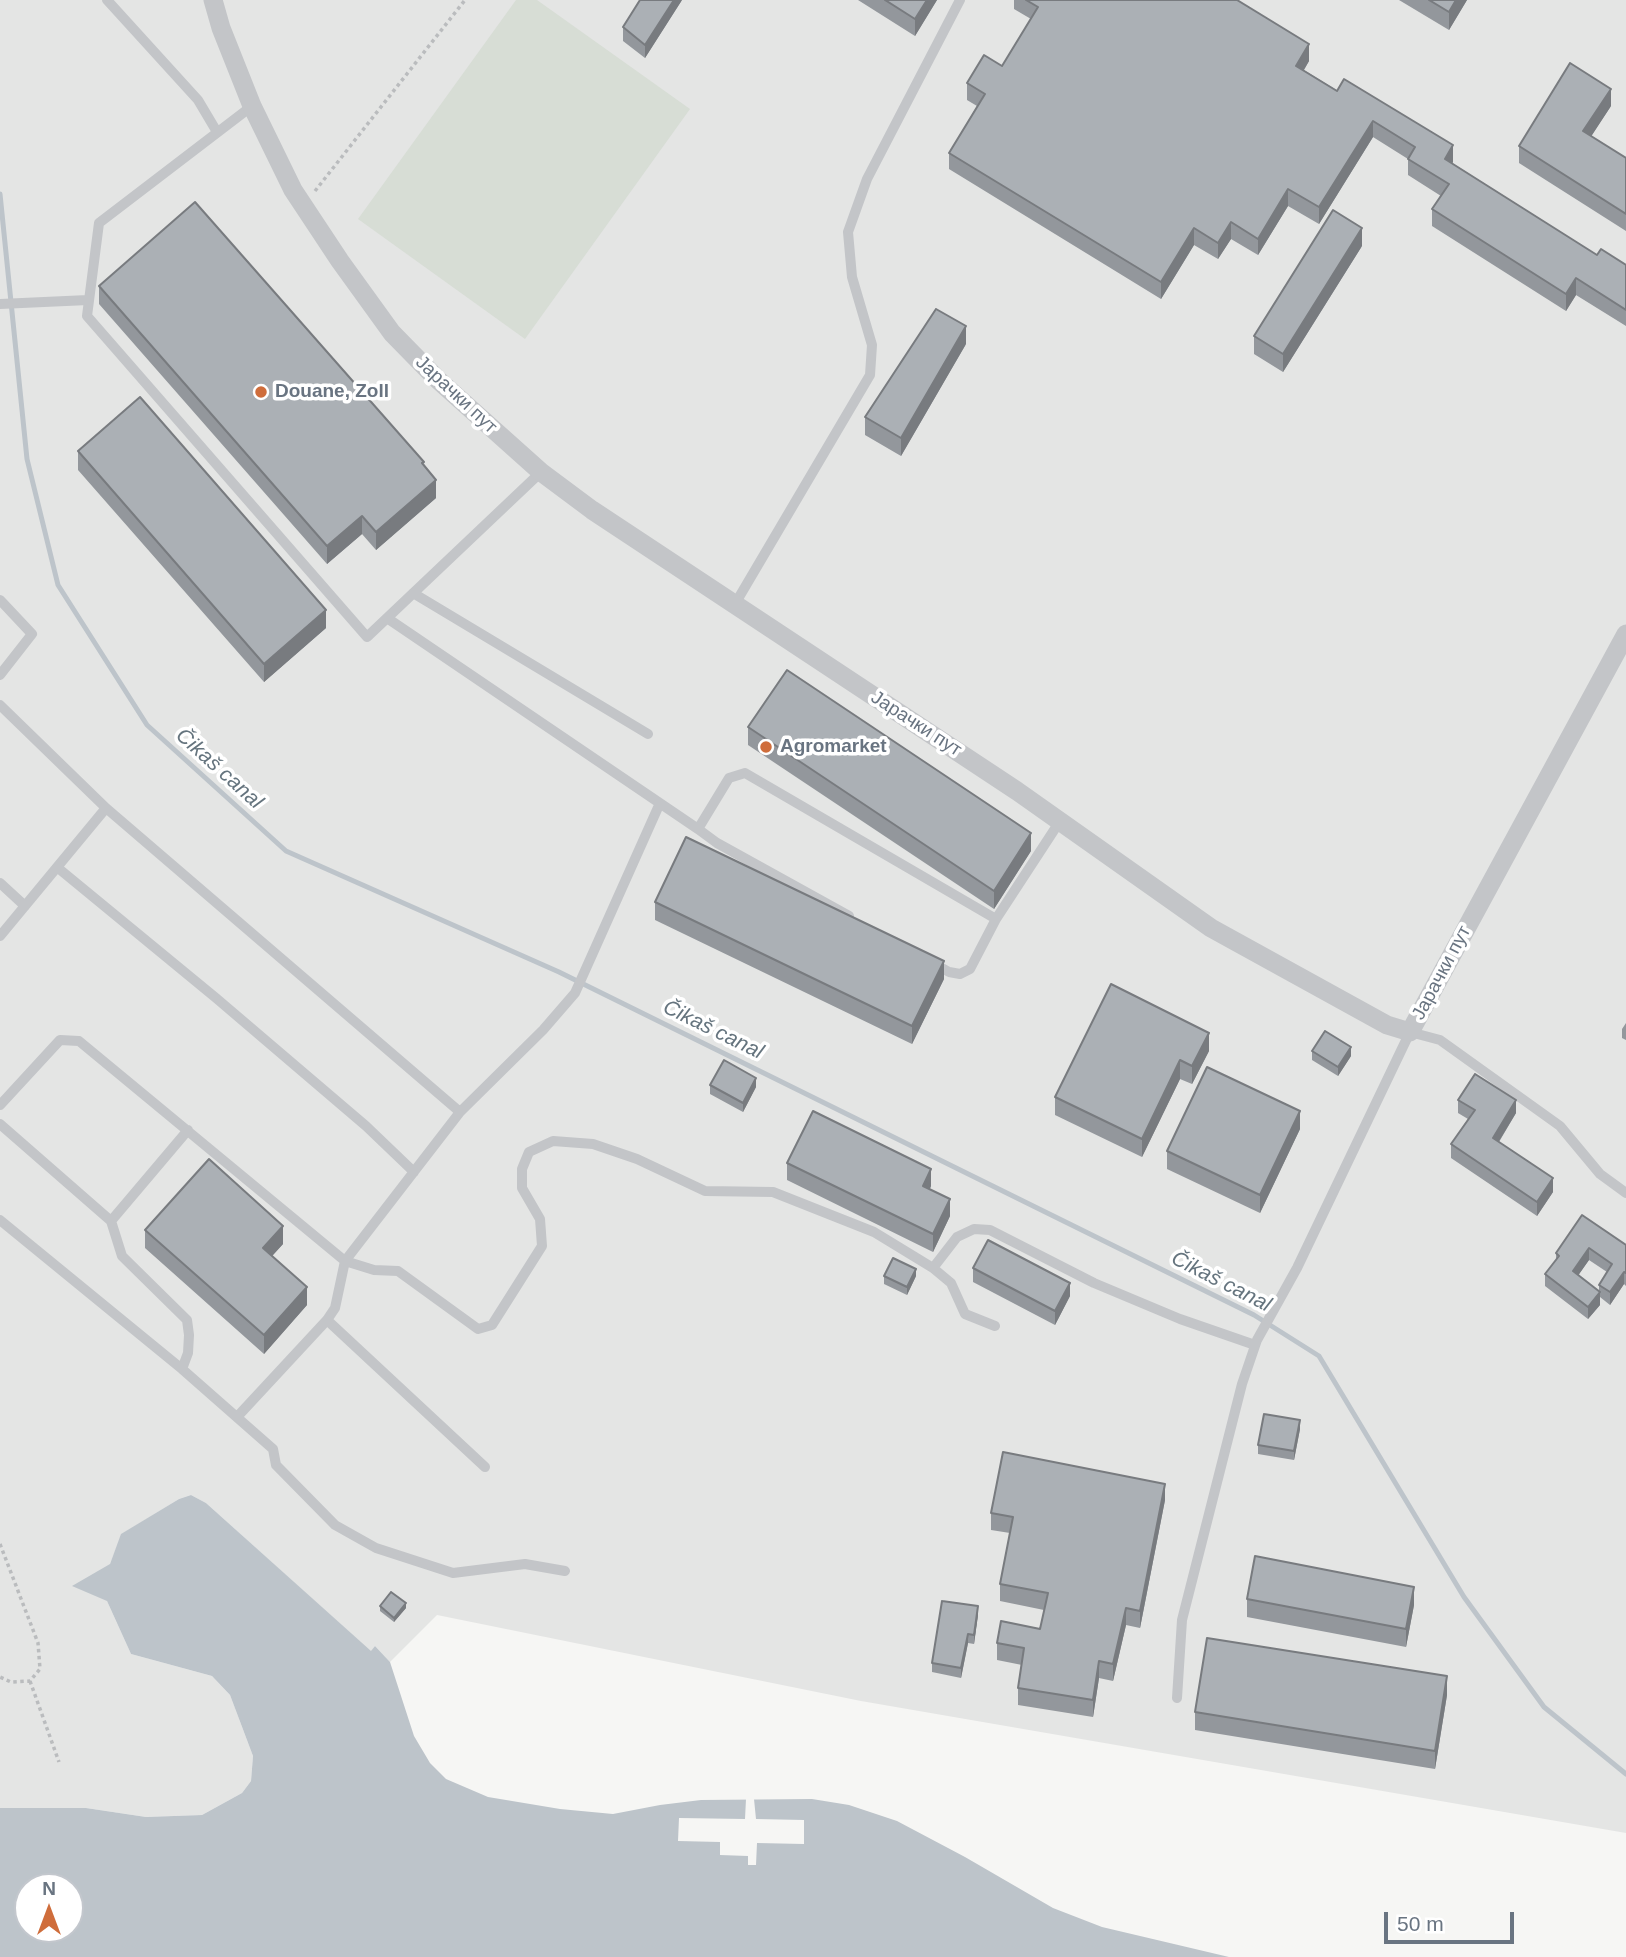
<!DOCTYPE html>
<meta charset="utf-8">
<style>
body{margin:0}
#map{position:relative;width:1626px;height:1957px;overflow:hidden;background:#f6f6f4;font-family:Arial,sans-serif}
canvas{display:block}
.north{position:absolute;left:14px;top:1873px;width:70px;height:70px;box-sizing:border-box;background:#fff;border:2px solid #c3c7cd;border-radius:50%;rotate:0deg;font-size:19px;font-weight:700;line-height:28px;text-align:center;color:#697481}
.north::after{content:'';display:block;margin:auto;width:24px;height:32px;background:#cf6d3b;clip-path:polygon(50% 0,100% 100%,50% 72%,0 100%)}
.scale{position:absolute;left:1384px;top:1912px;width:130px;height:32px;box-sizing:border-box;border:4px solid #697481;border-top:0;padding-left:9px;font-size:21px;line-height:24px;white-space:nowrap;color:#697481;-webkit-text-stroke:5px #fff;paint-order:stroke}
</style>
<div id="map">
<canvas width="1626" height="1957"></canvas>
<div class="north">N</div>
<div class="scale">50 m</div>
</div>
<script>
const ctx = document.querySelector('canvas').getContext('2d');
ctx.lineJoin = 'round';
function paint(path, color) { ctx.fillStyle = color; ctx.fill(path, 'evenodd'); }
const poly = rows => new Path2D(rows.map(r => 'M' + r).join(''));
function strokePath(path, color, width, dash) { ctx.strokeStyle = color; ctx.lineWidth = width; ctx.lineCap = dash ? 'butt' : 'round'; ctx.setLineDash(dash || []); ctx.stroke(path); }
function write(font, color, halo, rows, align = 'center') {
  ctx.font = font + ' Arial,sans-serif'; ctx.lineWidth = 7; ctx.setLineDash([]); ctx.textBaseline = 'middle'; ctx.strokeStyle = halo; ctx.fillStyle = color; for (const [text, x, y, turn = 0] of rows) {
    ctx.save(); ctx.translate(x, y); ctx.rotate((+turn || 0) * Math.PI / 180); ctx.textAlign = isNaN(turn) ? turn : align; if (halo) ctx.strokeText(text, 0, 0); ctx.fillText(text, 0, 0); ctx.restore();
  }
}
paint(poly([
 [0,0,1626,0,1626,1833,861,1701,437,1615,390,1662,375,1646,371,1652,206,1503,191,1495,179,1499,122,1534,110,1564,107,1601,131,1654,212,1676,230,1695,253,1756,251,1781,242,1793,202,1815,146,1817,86,1808,0,1808]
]), '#e4e5e4');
paint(poly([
 [516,0,537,0,690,109,525,339,358,219]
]), '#d7ddd5');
paint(poly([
 [191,1495,206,1503,371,1651,375,1646,390,1662,414,1736,430,1763,446,1779,488,1797,560,1809,613,1814,660,1805,701,1800,812,1799,849,1805,897,1821,965,1857,1053,1908,1102,1927,1229,1957,0,1957,0,1808,86,1808,146,1817,202,1815,242,1793,251,1781,253,1756,230,1695,212,1676,131,1654,107,1601,72,1586,110,1564,121,1534,179,1499],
 [28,1887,70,1887,70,1929,28,1929]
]), '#bdc4ca');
paint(poly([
 [746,1799,754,1799,756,1819,804,1820,804,1844,757,1843,756,1865,748,1865,748,1856,720,1855,720,1842,678,1841,679,1818,745,1819]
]), '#f6f6f4');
strokePath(poly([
 [0,194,27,459,58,585,147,725,286,851,559,972,1254,1315,1319,1356,1464,1597,1544,1707,1626,1774]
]), '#bdc4ca', 5);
strokePath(poly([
 [315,191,465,0],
 [0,1544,38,1643,40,1669,30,1681,11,1682,0,1677],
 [30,1681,59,1762]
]), '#babcbe', 3.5, [3.5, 3.5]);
strokePath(poly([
 [107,0,198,100,217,132],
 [252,106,99,223,87,316,367,637,541,472],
 [0,304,88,300],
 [413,593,648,734],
 [0,600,32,634,0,675],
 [735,604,870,375,872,345,852,277,848,232,867,179,960,0],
 [387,618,698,829,729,778,745,773,996,919,1060,821],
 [0,705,106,808,460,1112],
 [698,829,717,843,849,916],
 [58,868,216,998,366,1126,414,1172],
 [0,883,25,906],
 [0,936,106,808],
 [933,963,949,972,960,974,970,969,996,919],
 [0,1105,60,1040,79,1041,345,1261,374,1270,398,1271,478,1329,492,1325,542,1246,540,1219,522,1188,522,1169,529,1152,553,1141,593,1144,637,1159,705,1191,773,1192,874,1232,933,1268,951,1283,965,1314,995,1326],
 [0,1124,111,1221,122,1256,187,1320,189,1335,188,1353,182,1369],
 [0,1220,182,1369,273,1449,276,1465,335,1525,376,1548,453,1573,525,1564,565,1571],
 [111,1221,188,1130],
 [933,1268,957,1237,974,1229,990,1230,1094,1283,1180,1319,1255,1345],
 [327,1320,485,1467],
 [237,1417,327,1320,335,1308,345,1261,460,1112,543,1030,575,993,660,803],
 [1177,1698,1182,1620,1242,1384,1257,1340,1297,1268,1410,1032,1440,1040,1560,1126,1600,1174,1626,1193]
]), '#c3c5c8', 10);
strokePath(poly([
 [213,0,221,28,252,106,293,190,340,261,392,333,437,379,541,472,592,510,1017,791,1211,928,1387,1025,1410,1032,1626,634]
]), '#c3c5c8', 19);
paint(poly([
 [682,0,645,58,623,41,623,27],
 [858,0,937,0,915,36],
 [1014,0,1237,0,1309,61,1304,70,1453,162,1452,163,1597,255,1626,265,1626,326,1576,295,1566,311,1432,226,1432,209,1441,196,1408,175,1408,159,1373,137,1319,224,1288,206,1258,255,1231,239,1218,259,1194,245,1161,299,949,169,949,153,977,106,967,100,967,83,1002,66,1031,19,1014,9],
 [1399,0,1467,0,1449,30],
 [1611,106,1591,136,1626,158,1626,231,1519,163,1519,146],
 [1362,246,1283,372,1254,354,1254,336],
 [99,286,424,465,436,498,376,550,362,534,327,564,99,304],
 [966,344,901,456,865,435,865,417],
 [78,451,326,628,264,682,78,470],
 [748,727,1031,851,994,909,748,745],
 [655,902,944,979,912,1044,655,920],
 [1626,1023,1626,1040,1622,1038,1622,1029],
 [1209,1051,1192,1084,1180,1079,1142,1157,1055,1115,1055,1097],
 [1312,1051,1351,1056,1338,1076,1312,1060],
 [710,1085,756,1087,743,1112,710,1094],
 [1458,1100,1516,1113,1499,1142,1553,1192,1537,1216,1451,1158,1451,1144,1468,1119,1458,1113],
 [1300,1129,1260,1213,1167,1169,1167,1151],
 [787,1163,931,1186,930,1189,950,1216,933,1252,787,1180],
 [1582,1215,1626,1245,1626,1286,1624,1284,1610,1305,1600,1297,1600,1305,1588,1319,1545,1286,1545,1274,1556,1260,1556,1253],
 [1589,1260,1607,1272,1599,1285,1599,1292,1578,1275],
 [145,1230,283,1244,272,1256,307,1305,264,1354,145,1248],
 [973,1268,1070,1296,1055,1325,973,1282],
 [884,1276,916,1276,907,1295,884,1284],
 [1300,1429,1294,1460,1258,1454,1258,1445],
 [1165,1500,1140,1628,1126,1625,1113,1681,1099,1678,1093,1717,1018,1705,1018,1688,1022,1665,997,1660,997,1643,1040,1629,1044,1610,1000,1601,1000,1584,1010,1533,991,1530,991,1513],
 [1247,1599,1414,1605,1406,1647,1247,1617],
 [380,1606,406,1608,394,1622,380,1611],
 [978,1615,974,1644,968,1643,961,1678,932,1672,932,1663],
 [1447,1695,1435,1769,1195,1730,1195,1712]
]), '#93979c');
paint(poly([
 [674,0,682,0,645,58,645,45],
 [927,0,937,0,915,36,915,19],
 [1456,0,1467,0,1449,30,1449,12],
 [1309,44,1309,61,1296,83,1296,66],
 [1611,89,1611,106,1583,149,1583,131],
 [1373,121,1373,137,1319,224,1319,207],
 [1453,145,1453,162,1445,175,1445,159],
 [1288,189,1288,206,1258,255,1258,239],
 [1231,222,1231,239,1218,259,1218,243],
 [1194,228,1194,245,1161,299,1161,282],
 [1362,228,1362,246,1283,372,1283,354],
 [1576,278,1576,295,1566,311,1566,294],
 [966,326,966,344,901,456,901,438],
 [436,480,436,498,376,550,376,532],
 [362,516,362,534,327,564,327,546],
 [326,610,326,628,264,682,264,664],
 [1031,833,1031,851,994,909,994,891],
 [944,961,944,979,912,1044,912,1026],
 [1209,1033,1209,1051,1192,1084,1192,1066],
 [1351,1047,1351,1056,1338,1076,1338,1067],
 [1180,1060,1180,1079,1142,1157,1142,1139],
 [756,1078,756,1087,743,1112,743,1103],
 [1516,1100,1516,1113,1493,1151,1493,1138],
 [1300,1111,1300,1129,1260,1213,1260,1195],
 [931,1169,931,1186,923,1203,923,1186],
 [1553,1178,1553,1192,1537,1216,1537,1202],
 [950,1199,950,1216,933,1252,933,1234],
 [283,1226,283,1244,263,1266,263,1248],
 [1589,1248,1589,1260,1573,1283,1573,1271],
 [916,1269,916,1276,907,1295,907,1287],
 [1624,1272,1624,1284,1610,1305,1610,1292],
 [1070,1283,1070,1296,1055,1325,1055,1311],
 [307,1287,307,1305,264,1354,264,1335],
 [1600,1292,1600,1305,1588,1319,1588,1307],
 [1300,1420,1300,1429,1294,1460,1294,1451],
 [1165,1484,1165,1500,1140,1628,1140,1611],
 [1414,1587,1414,1605,1406,1647,1406,1629],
 [406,1603,406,1608,394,1622,394,1618],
 [978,1606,978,1615,974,1644,974,1635],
 [1126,1608,1126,1625,1113,1681,1113,1664],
 [968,1634,968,1643,961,1678,961,1668],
 [1099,1661,1099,1678,1093,1717,1093,1700],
 [1447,1676,1447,1695,1435,1769,1435,1751]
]), '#787b7f');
const building = poly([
 [640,0,674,0,645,45,623,27,640,0],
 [885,0,927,0,915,19,885,0],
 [1026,0,1237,0,1309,44,1296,66,1337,91,1344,79,1453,145,1445,159,1597,255,1601,249,1626,265,1626,310,1576,278,1566,294,1432,209,1449,184,1408,159,1415,147,1373,121,1319,207,1288,189,1258,239,1231,222,1218,243,1194,228,1161,282,949,153,985,94,967,83,984,55,1002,66,1038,7,1026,0],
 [1429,0,1456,0,1449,12,1429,0],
 [1570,63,1611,89,1583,131,1626,158,1626,214,1519,146,1570,63],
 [195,202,424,462,422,463,436,480,376,532,362,516,327,546,99,286,195,202],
 [1333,210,1362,228,1283,354,1254,336,1333,210],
 [936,309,966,326,901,438,865,417,936,309],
 [140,397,326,610,264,664,78,451,140,397],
 [787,670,1031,833,994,891,748,727,787,670],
 [686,837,944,961,912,1026,655,902,686,837],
 [1111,984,1209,1033,1192,1066,1180,1060,1142,1139,1055,1097,1111,984],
 [1325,1031,1351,1047,1338,1067,1312,1051,1325,1031],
 [724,1060,756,1078,743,1103,710,1085,724,1060],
 [1207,1067,1300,1111,1260,1195,1167,1151,1207,1067],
 [1475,1074,1516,1100,1493,1138,1553,1178,1537,1202,1451,1144,1475,1110,1458,1100,1475,1074],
 [813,1111,931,1169,923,1186,950,1199,933,1234,787,1163,813,1111],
 [209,1159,283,1226,263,1248,307,1287,264,1335,145,1230,209,1159],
 [1582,1215,1626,1245,1626,1273,1624,1272,1610,1292,1599,1285,1612,1264,1589,1248,1573,1271,1600,1292,1588,1307,1545,1274,1559,1256,1556,1253,1582,1215],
 [988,1240,1070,1283,1055,1311,973,1268,988,1240],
 [893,1258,916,1269,907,1287,884,1276,893,1258],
 [1264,1414,1300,1420,1294,1451,1258,1445,1264,1414],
 [1003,1452,1165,1484,1140,1611,1126,1608,1113,1664,1099,1661,1093,1700,1018,1688,1024,1648,997,1643,1001,1621,1040,1629,1048,1593,1000,1584,1013,1517,991,1513,1003,1452],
 [1255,1556,1414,1587,1406,1629,1247,1599,1255,1556],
 [391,1592,406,1603,394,1618,380,1606,391,1592],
 [942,1601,978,1606,974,1635,968,1634,961,1668,932,1663,942,1601],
 [1207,1638,1447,1676,1435,1751,1195,1712,1207,1638]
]);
paint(building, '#abb0b5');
strokePath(building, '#787b7f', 2);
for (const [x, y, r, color] of [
 [261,392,7,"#cf6d3b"],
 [766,747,7,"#cf6d3b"]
]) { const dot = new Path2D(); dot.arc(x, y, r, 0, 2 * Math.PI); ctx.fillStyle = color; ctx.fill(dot); strokePath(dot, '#fff', 2.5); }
write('bold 19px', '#697481', '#fff', [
 ["Douane, Zoll",275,392],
 ["Agromarket",780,747]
], 'left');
write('19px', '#697481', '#fff', [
 ["Јарачки пут",456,395,43],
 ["Јарачки пут",916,724,33],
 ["Јарачки пут",1442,973,-62]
]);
write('italic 21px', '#65747e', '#fff', [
 ["Čikaš canal",219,769,42],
 ["Čikaš canal",713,1030,26],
 ["Čikaš canal",1221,1282,27]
]);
</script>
